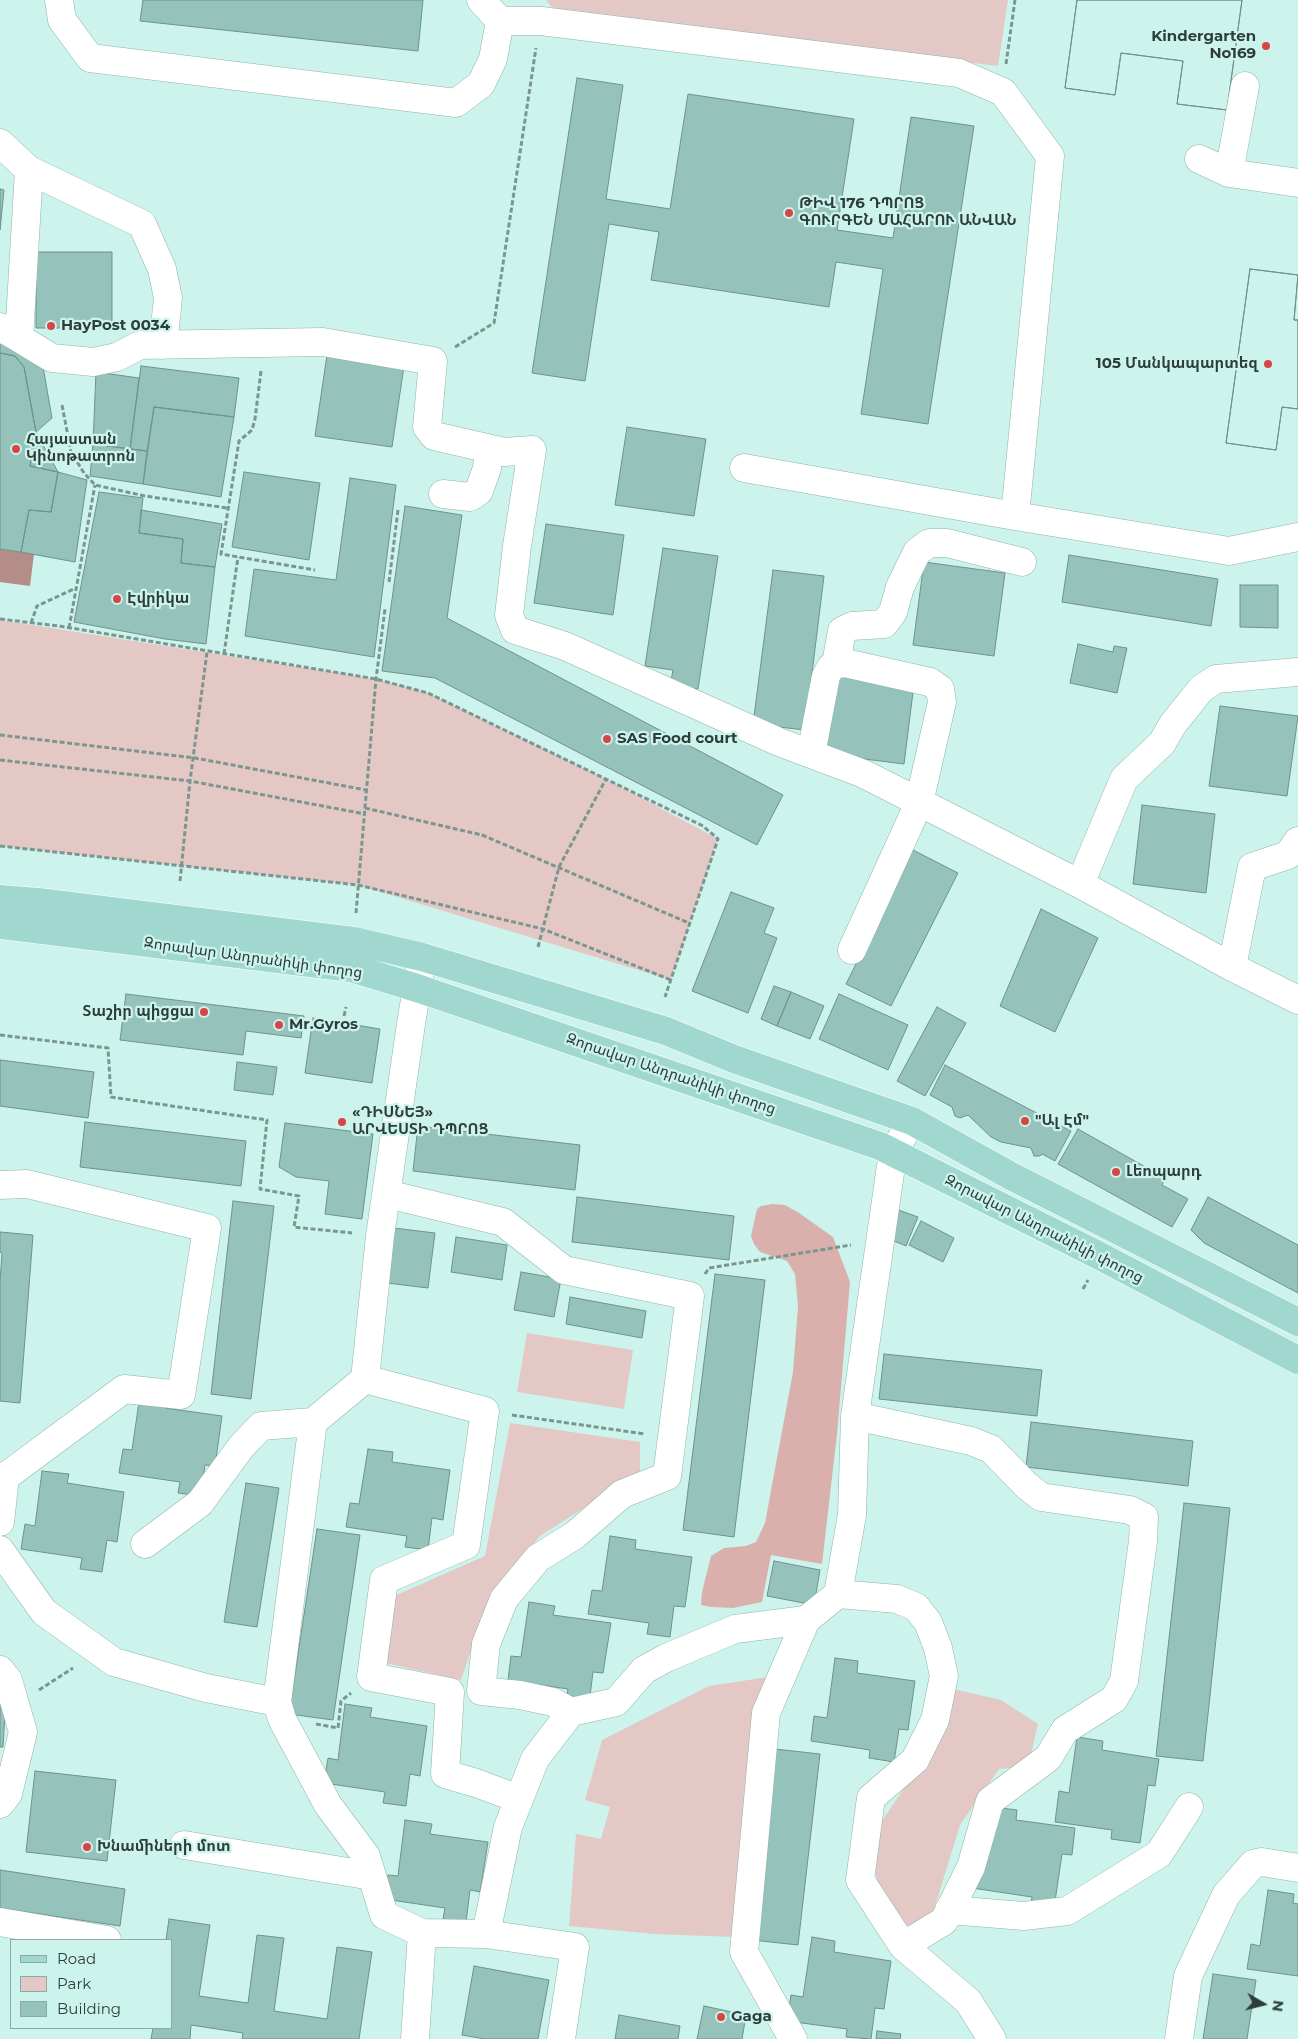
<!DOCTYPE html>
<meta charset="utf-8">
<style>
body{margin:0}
#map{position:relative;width:1298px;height:2039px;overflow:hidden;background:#cdf4ec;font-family:Montserrat,sans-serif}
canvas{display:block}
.legend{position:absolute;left:10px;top:1939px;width:162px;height:90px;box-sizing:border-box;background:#cdf4ec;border:1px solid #8daba5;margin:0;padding:6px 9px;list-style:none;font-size:15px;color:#2d3d3a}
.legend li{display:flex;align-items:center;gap:10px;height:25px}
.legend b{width:25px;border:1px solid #8daba5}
.north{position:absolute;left:1238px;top:1979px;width:50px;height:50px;-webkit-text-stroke:4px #cdf4ec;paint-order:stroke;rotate:98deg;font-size:14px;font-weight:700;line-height:20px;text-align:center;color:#2d3d3a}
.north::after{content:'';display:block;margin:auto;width:18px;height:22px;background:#2d3d3a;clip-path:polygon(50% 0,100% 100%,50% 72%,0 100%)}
</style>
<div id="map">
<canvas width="1298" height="2039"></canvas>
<ul class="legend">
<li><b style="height:6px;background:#a0d8d0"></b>Road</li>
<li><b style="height:14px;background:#e4c8c5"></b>Park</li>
<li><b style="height:14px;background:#95c2ba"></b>Building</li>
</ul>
<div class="north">N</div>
</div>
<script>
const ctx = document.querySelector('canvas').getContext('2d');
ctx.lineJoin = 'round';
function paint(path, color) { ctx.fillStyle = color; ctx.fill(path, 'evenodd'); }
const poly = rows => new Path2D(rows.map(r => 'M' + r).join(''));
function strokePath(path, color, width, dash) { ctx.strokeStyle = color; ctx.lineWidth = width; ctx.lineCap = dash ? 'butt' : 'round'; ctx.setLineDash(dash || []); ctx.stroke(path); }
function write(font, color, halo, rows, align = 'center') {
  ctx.font = font + ' Montserrat,"Noto Sans Armenian",sans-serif'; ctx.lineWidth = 4.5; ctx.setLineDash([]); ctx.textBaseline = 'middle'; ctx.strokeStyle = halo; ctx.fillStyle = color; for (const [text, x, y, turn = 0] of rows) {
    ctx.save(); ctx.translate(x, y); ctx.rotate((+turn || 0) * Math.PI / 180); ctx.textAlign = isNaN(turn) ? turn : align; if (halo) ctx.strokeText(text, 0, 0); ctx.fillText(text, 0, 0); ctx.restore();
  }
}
paint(poly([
 [546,0,1008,0,998,66,555,11],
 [0,620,376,679,428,693,606,779,718,839,671,980,358,885,0,846],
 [527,1333,633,1350,624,1409,517,1392],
 [510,1423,640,1442,640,1472,540,1536,488,1601,461,1680,381,1662,392,1597,485,1556],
 [768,1677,734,1937,654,1934,569,1926,576,1834,601,1839,610,1807,585,1800,602,1740,709,1686],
 [949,1688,1001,1700,1038,1724,1028,1767,999,1769,960,1825,929,1926,890,1924,867,1843,942,1732]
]), '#e4c8c5');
paint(poly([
 [773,1204,785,1205,799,1213,833,1237,850,1282,837,1434,822,1564,771,1555,762,1602,733,1608,711,1607,701,1605,702,1592,711,1556,724,1548,746,1546,756,1542,765,1523,793,1372,798,1306,795,1274,787,1261,760,1252,754,1244,751,1236,757,1209,761,1206]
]), '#d9b0ab');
paint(poly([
 [0,549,34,554,30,586,0,582]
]), '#b48c88');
const building = poly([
 [143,0,423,0,418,51,140,21,143,0],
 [1077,0,1242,0,1227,110,1177,104,1183,61,1121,53,1115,95,1065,88,1077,0],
 [1077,0,1242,0,1227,110,1177,104,1183,61,1121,53,1115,95,1065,88,1077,0],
 [577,78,623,85,606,199,670,209,688,94,854,119,837,230,893,238,911,117,974,126,928,424,861,414,883,269,836,262,829,307,651,280,659,232,609,224,585,381,532,373,577,78],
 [0,189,4,190,0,230,0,189],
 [36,252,112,252,112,328,36,328,36,252],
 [1250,269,1298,275,1294,320,1298,320,1298,409,1282,407,1276,450,1226,443,1250,269],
 [1250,269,1298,275,1294,320,1298,320,1298,409,1282,407,1276,450,1226,443,1250,269],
 [0,339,42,361,52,418,36,432,24,367,15,356,0,353,0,339],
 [0,353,15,356,24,367,36,432,30,466,58,472,51,512,29,510,21,552,0,549,0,353],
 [327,355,404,366,392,447,315,436,327,355],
 [141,366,239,378,234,417,154,407,147,451,130,449,141,366],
 [96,372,139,378,130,449,93,444,96,372],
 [154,407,234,417,221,497,143,484,154,407],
 [627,427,706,439,694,516,615,505,627,427],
 [36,432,58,472,30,466,36,432],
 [93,444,147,451,143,484,90,476,93,444],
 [58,472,87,480,75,562,21,552,29,510,51,512,58,472],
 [244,472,320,483,309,560,232,547,244,472],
 [350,478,396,485,374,657,245,636,254,569,336,580,350,478],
 [99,492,143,498,139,533,183,539,181,563,215,567,206,644,165,639,74,622,99,492],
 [405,506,462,515,447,618,783,795,757,845,435,678,382,671,405,506],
 [141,510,222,524,215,567,181,563,183,539,139,533,141,510],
 [546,524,624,535,613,615,534,603,546,524],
 [663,548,718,556,698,689,670,686,673,670,645,666,663,548],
 [1069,555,1218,579,1211,626,1062,602,1069,555],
 [924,562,1005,573,994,656,913,645,924,562],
 [773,570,824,576,805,730,753,724,773,570],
 [1240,585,1278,585,1278,628,1240,627,1240,585],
 [1078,644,1113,652,1114,646,1127,648,1117,693,1070,683,1078,644],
 [835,674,914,684,904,764,825,754,835,674],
 [1220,706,1298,716,1287,796,1209,786,1220,706],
 [1142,805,1215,814,1206,893,1133,884,1142,805],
 [913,850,958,873,891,1006,846,984,913,850],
 [731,892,774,908,764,933,777,938,748,1013,692,991,731,892],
 [1041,909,1098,938,1055,1032,1000,1006,1041,909],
 [774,986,791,992,777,1026,761,1019,774,986],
 [791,992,824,1006,810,1039,777,1026,791,992],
 [126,994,304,1016,301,1038,246,1031,243,1055,120,1040,126,994],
 [839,994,908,1025,888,1070,819,1039,839,994],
 [937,1007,966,1023,925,1096,897,1081,937,1007],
 [313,1018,380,1029,372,1083,305,1073,313,1018],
 [0,1060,94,1072,88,1118,0,1106,0,1060],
 [237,1062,277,1067,273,1095,234,1090,237,1062],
 [945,1065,1071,1131,1055,1161,1042,1154,1040,1156,1034,1156,1031,1148,1001,1142,991,1137,968,1115,960,1118,955,1116,952,1107,930,1095,945,1065],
 [85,1122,246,1141,241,1186,80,1167,85,1122],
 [285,1123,373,1134,362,1219,325,1214,329,1181,296,1177,279,1167,285,1123],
 [418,1126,580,1145,575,1190,413,1171,418,1126],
 [1078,1129,1165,1178,1162,1185,1188,1199,1172,1227,1058,1164,1078,1129],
 [577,1197,734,1216,729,1260,572,1242,577,1197],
 [1208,1197,1298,1245,1298,1293,1204,1243,1191,1230,1208,1197],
 [233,1201,274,1206,251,1399,211,1394,233,1201],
 [893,1208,918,1217,906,1246,882,1236,893,1208],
 [921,1221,954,1238,943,1262,909,1245,921,1221],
 [394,1228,435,1233,428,1288,387,1283,394,1228],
 [0,1232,33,1235,20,1403,0,1401,0,1282,2,1253,0,1252,0,1232],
 [456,1237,507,1245,502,1280,451,1272,456,1237],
 [521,1272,561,1279,554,1317,514,1310,521,1272],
 [715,1274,765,1280,734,1537,683,1530,715,1274],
 [570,1297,646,1311,642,1338,566,1324,570,1297],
 [884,1354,1042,1370,1037,1416,879,1399,884,1354],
 [140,1395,166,1399,165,1408,222,1416,215,1466,205,1465,200,1496,178,1493,180,1482,119,1473,123,1449,132,1450,140,1395],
 [1031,1422,1193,1441,1188,1486,1026,1467,1031,1422],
 [368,1449,393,1452,392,1462,450,1470,443,1520,432,1518,428,1550,405,1547,407,1536,346,1527,350,1503,359,1504,368,1449],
 [42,1471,69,1474,67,1483,124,1492,117,1542,107,1540,102,1572,80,1569,82,1558,21,1549,25,1524,35,1526,42,1471],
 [246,1483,279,1488,257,1627,224,1622,246,1483],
 [1184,1503,1230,1508,1203,1761,1156,1756,1184,1503],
 [317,1529,360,1535,333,1720,289,1714,317,1529],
 [610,1536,636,1540,635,1549,692,1557,685,1607,674,1606,670,1637,647,1634,649,1623,588,1614,592,1590,602,1591,610,1536],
 [774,1561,820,1570,814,1605,767,1596,774,1561],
 [529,1602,555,1606,553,1615,611,1623,603,1673,593,1672,589,1704,566,1700,568,1689,508,1680,511,1656,521,1657,529,1602],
 [835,1658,858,1661,857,1673,915,1681,908,1730,899,1729,894,1762,869,1758,870,1750,811,1741,814,1716,827,1718,835,1658],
 [0,1696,6,1696,3,1747,0,1747,0,1696],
 [345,1704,372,1708,370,1717,427,1726,420,1776,410,1774,406,1806,383,1803,385,1792,324,1783,328,1758,338,1760,345,1704],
 [1077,1737,1103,1741,1102,1750,1159,1759,1155,1786,1148,1785,1140,1843,1111,1839,1112,1830,1055,1822,1059,1791,1069,1793,1077,1737],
 [775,1749,820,1754,798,1945,752,1940,775,1749],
 [35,1771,116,1780,107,1861,26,1852,35,1771],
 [993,1807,1017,1810,1016,1820,1075,1828,1072,1855,1062,1854,1054,1908,1031,1905,1032,1897,972,1888,993,1807],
 [405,1820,432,1824,430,1834,488,1842,480,1892,470,1890,466,1922,443,1919,445,1908,384,1899,388,1875,398,1876,405,1820],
 [0,1870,125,1889,120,1926,0,1908,0,1870],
 [1268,1890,1294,1894,1293,1903,1298,1904,1298,1976,1247,1969,1251,1944,1260,1946,1268,1890],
 [169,1919,210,1925,199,1996,248,2003,257,1935,284,1938,274,2011,327,2019,337,1947,372,1952,359,2039,242,2039,243,2033,191,2025,190,2039,151,2039,153,2028,171,2028,171,1940,166,1940,169,1919],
 [812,1937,835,1941,834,1952,891,1961,884,2009,875,2008,871,2039,846,2037,847,2029,787,2021,791,1995,803,1997,812,1937],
 [474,1966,549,1980,538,2039,485,2039,462,2035,474,1966],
 [1213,1974,1256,1980,1247,2039,1203,2039,1213,1974],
 [704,2006,746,2015,742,2039,697,2039,704,2006],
 [619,2015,680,2026,678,2039,615,2039,619,2015],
 [877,2031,901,2034,900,2039,876,2039,877,2031]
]);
paint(building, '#95c2ba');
strokePath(building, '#6e928c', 1);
const minor = poly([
 [59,0,62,20,90,58,456,103,481,84,493,59,500,21,541,21,959,73,1003,92,1050,156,1015,516,1229,551,1298,537],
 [481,0,500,21],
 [0,143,29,170,19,338,0,327],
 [1199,159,1229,173,1298,183],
 [29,170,142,224,162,269,168,298,163,345],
 [1229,173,1245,86],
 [19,338,52,358,93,362,117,357,140,345,323,342,433,361,427,427,434,436,504,452,532,450,517,546,509,615,515,630,565,646,779,742,864,774,1080,884,1232,967,1298,1000],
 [744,468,1015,516],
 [443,494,470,497,479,491,487,468,489,450],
 [836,664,842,631,852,626,884,624,893,612,900,587,917,552,929,543,947,543,1022,562],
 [811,754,826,676,831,667,836,664,845,663,930,682,940,689,942,702,919,803,852,950],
 [1080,884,1124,779,1162,743,1173,724,1201,689,1216,679,1298,672],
 [1232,967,1252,867,1288,855,1298,841],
 [912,1121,893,1152,855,1416,852,1515,838,1594,897,1599,916,1607,928,1622,938,1648,944,1676,935,1720,915,1760,871,1798,860,1880,903,1946,968,2001,992,2039],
 [0,1185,27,1184,207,1228,181,1395,124,1389,5,1477,0,1522],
 [387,1194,503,1222,564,1270,690,1296,667,1476,622,1494,575,1535,538,1558,504,1599,486,1644,481,1691,520,1695,553,1702,571,1712,535,1759,508,1827],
 [365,1379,485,1411,466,1545,384,1580,371,1677,450,1692,445,1774,476,1783,519,1799,508,1827,486,1934,575,1947,561,2039],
 [855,1416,971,1441,991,1449,1026,1485,1041,1497,1130,1510,1144,1517,1143,1541,1124,1681,1114,1699,1065,1730,1048,1758,990,1801,971,1867,944,1921,903,1946],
 [145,1544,200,1503,241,1447,261,1426,313,1422],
 [0,1550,44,1612,114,1662,206,1688,277,1702],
 [0,1670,8,1680,23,1732,8,1794,0,1804],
 [571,1712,616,1702,644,1670,666,1658,735,1629,806,1620],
 [184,1845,372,1876],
 [949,1910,1024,1916,1067,1911,1159,1854,1189,1807],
 [0,1922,107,1940],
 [422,1933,486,1934],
 [415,2039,422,1933,384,1915,366,1856,328,1805,282,1719,277,1702,313,1422,365,1379,380,1236,411,1024,422,957],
 [793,2039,744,1952,766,1713,806,1620,838,1594],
 [1179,2039,1188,1976,1226,1895,1253,1864,1262,1862,1298,1868]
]);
const major = poly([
 [0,899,38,902,354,941,422,957,666,1031,734,1059,912,1121,1011,1176,1298,1322],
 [0,925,351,968,417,988,880,1146,1094,1253,1298,1360]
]);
strokePath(minor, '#8eb3ac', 29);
strokePath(major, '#fff', 29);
strokePath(poly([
 [1006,64,1015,0],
 [455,347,494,323,536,48],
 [261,371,255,419,252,430,239,441,221,554,315,570],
 [62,405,71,452,84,473,95,485,145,496,227,508],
 [389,582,398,510],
 [0,619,59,626,376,679,428,693,703,826,718,839,665,997],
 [31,623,37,606,76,588],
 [69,628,95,485],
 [224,654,238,557],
 [0,735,195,758,366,790],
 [0,760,190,781,365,814],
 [365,808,482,835,689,923],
 [0,846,358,885,543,929,671,980],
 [180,881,190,781,207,652],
 [356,913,376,679,385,609],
 [538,947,559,867,606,779],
 [344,1016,346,1007],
 [0,1035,108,1048,111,1097,267,1120,260,1189,299,1196,294,1227,352,1233],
 [705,1274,709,1268,851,1245],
 [1083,1289,1088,1280],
 [512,1415,645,1434],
 [39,1690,73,1668],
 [316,1724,338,1728,341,1701,351,1693]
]), '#7b9690', 3, [5, 2.5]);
strokePath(minor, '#fff', 28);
strokePath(major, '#a0d8d0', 28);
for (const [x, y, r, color] of [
 [1266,46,5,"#d54644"],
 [789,213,5,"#d54644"],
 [51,326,5,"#d54644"],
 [1268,364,5,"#d54644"],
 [16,449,5,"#d54644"],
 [117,599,5,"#d54644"],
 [607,739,5,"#d54644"],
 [204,1012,5,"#d54644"],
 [279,1025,5,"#d54644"],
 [1025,1121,5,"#d54644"],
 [342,1122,5,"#d54644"],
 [1116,1172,5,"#d54644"],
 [87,1847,5,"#d54644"],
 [721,2017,5,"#d54644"]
]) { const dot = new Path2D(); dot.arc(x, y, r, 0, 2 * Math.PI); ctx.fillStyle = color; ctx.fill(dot); strokePath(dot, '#cdf4ec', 2); }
write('bold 15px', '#2d3d3a', '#cdf4ec', [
 ["Kindergarten",1256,37,"right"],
 ["No169",1256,54,"right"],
 ["ԹԻՎ 176 ԴՊՐՈՑ",799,204],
 ["ԳՈՒՐԳԵՆ ՄԱՀԱՐՈՒ ԱՆՎԱՆ",799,221],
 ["HayPost 0034",61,326],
 ["105 Մանկապարտեզ",1258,364,"right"],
 ["Հայաստան",26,440],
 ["Կինոթատրոն",26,457],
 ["Էվրիկա",127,599],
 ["SAS Food court",617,739],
 ["Տաշիր պիցցա",194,1012,"right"],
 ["Mr.Gyros",289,1025],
 ["«ԴԻՍՆԵՅ»",352,1113],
 ["ԱՐՎԵՍՏԻ ԴՊՐՈՑ",352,1130],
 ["\"Ալ Էմ\"",1035,1121],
 ["Լեոպարդ",1126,1172],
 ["Խնամիների մոտ",97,1847],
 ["Gaga",731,2017]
], 'left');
write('15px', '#2d3d3a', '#cdf4ec', [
 ["Զորավար Անդրանիկի փողոց",253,958,8],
 ["Զորավար Անդրանիկի փողոց",671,1074,19],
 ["Զորավար Անդրանիկի փողոց",1044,1229,27]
]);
</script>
